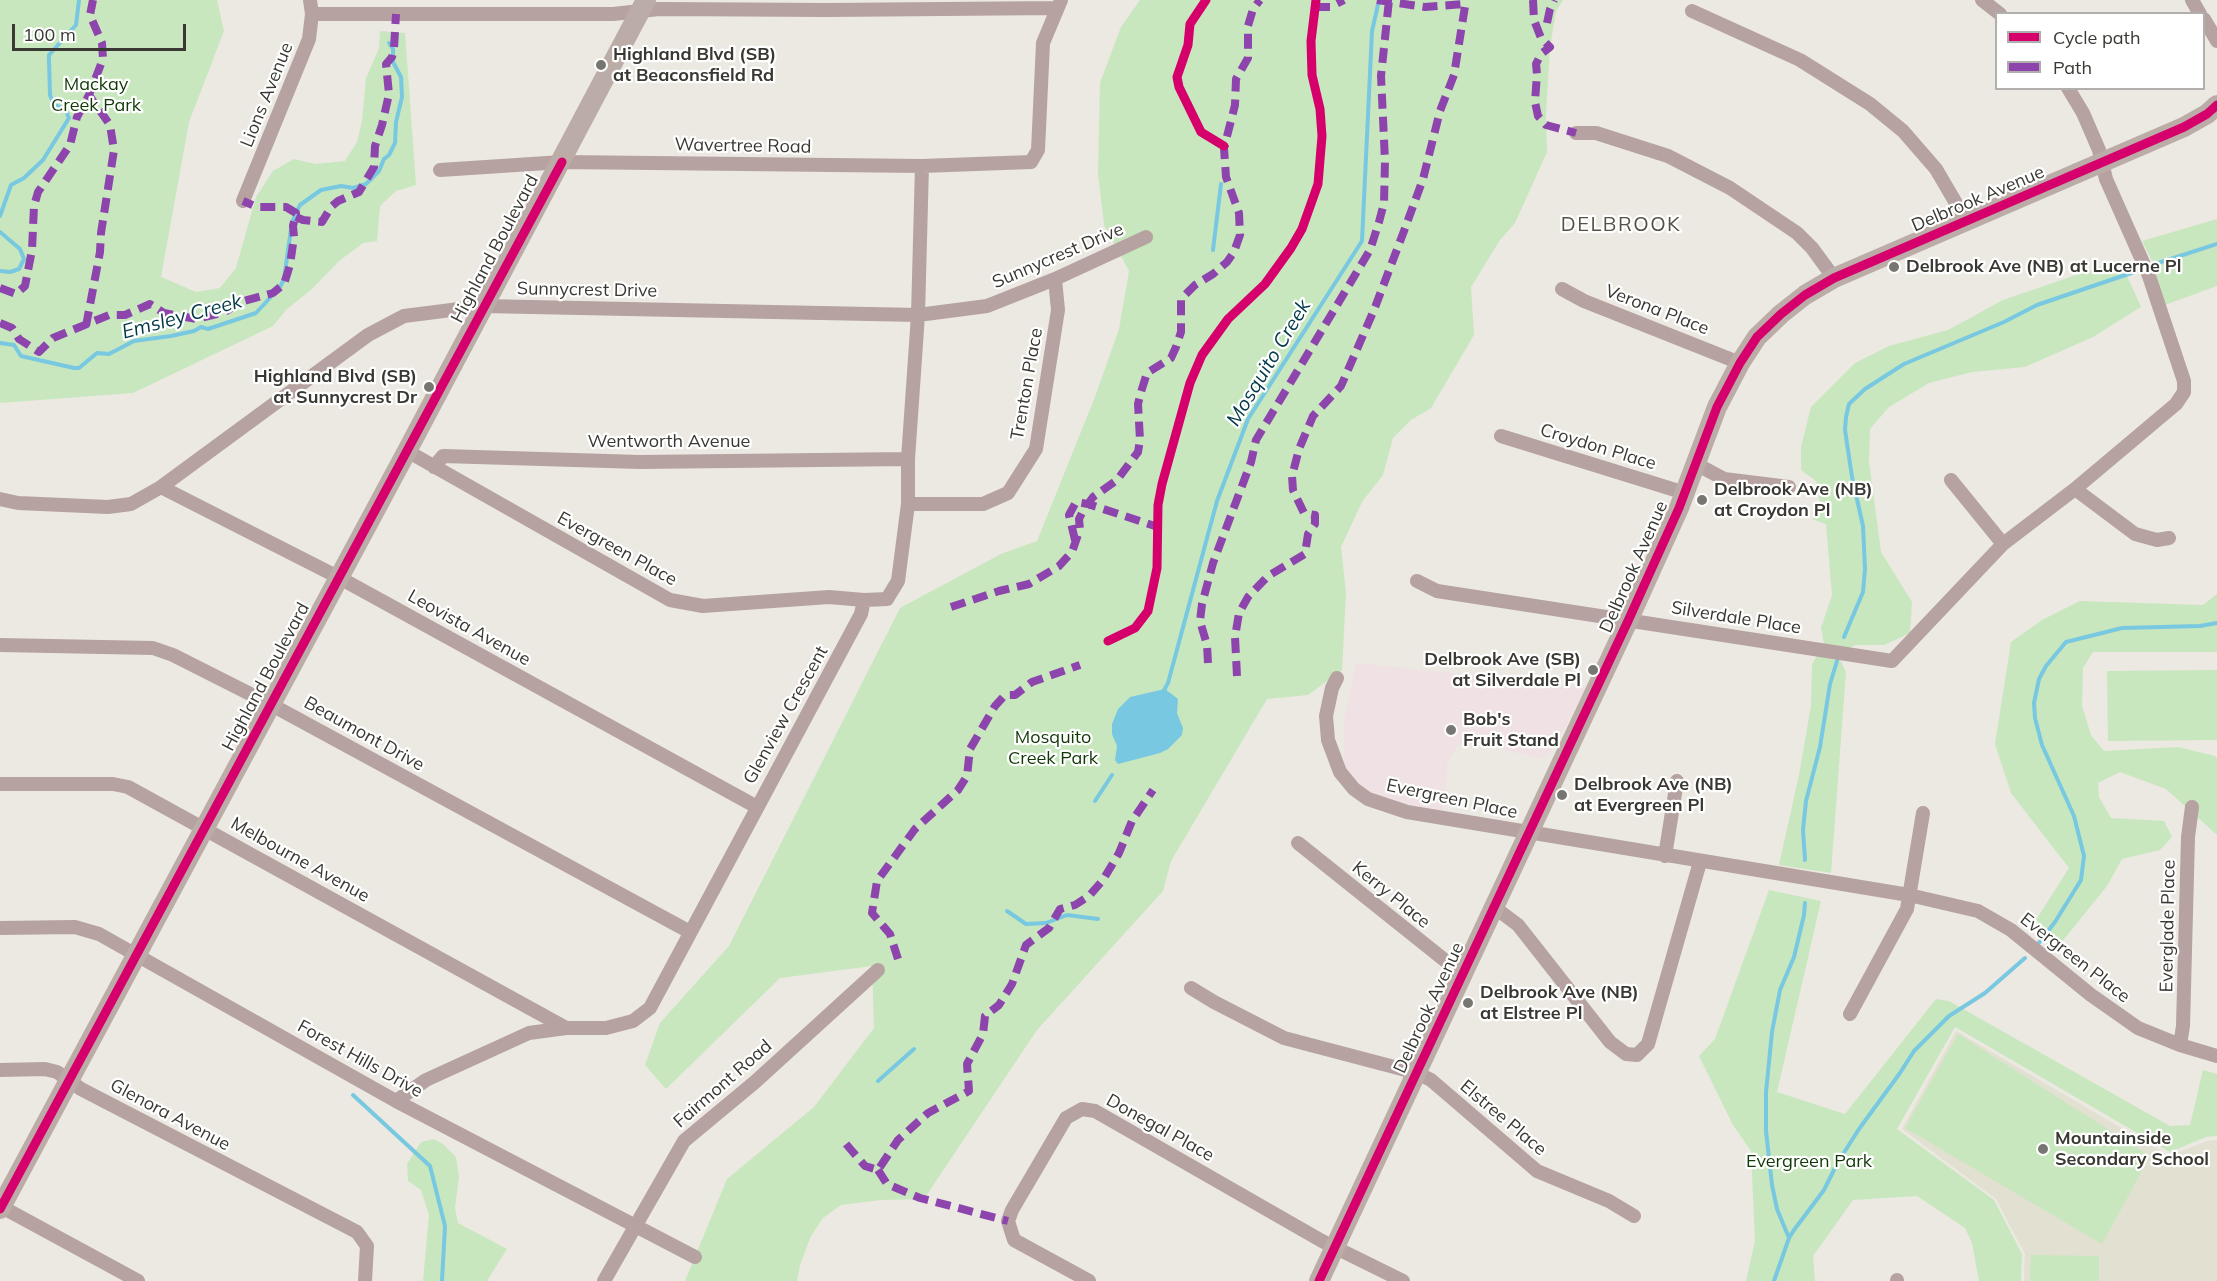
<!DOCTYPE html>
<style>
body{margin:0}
#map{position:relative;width:2217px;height:1281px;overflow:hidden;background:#ebe9e2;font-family:Mulish,sans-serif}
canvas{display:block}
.legend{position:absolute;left:1995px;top:12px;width:210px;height:78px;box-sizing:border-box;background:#fff;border:2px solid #b0afad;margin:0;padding:8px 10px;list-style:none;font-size:18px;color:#393832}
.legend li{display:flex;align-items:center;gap:12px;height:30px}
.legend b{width:30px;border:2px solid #b0afad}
.scale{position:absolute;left:12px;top:24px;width:174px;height:27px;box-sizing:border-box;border:3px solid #393832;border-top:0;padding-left:8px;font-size:18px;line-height:21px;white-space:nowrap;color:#393832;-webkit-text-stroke:4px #fff;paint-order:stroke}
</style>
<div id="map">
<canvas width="2217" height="1281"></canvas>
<ul class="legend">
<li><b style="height:8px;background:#d6006c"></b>Cycle path</li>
<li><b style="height:8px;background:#8e44ad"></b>Path</li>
</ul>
<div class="scale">100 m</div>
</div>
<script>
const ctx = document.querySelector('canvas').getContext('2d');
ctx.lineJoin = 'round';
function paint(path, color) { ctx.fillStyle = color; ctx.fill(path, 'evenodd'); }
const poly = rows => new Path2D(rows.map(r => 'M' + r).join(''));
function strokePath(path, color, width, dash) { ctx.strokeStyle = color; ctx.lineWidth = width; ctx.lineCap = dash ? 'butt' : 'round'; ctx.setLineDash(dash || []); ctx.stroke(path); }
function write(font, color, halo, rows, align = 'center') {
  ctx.font = font + ' Mulish,sans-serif'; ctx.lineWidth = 4.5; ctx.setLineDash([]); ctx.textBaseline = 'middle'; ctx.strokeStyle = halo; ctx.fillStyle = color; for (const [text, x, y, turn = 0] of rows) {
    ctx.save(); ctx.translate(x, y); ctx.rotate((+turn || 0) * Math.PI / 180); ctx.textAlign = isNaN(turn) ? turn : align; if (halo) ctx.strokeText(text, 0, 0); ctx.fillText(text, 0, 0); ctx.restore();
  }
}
paint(poly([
 [1356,663,1510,679,1587,688,1548,757,1540,758,1478,744,1465,743,1457,746,1447,763,1445,803,1442,810,1418,809,1368,799,1344,775,1344,721]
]), '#efe1e4');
paint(poly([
 [1956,1031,2169,1156,2207,1141,2217,1140,2217,1281,2024,1281,2025,1254,1996,1199,1902,1129]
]), '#e2e0d1');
paint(poly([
 [0,0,217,0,224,31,189,122,161,277,196,292,220,288,236,268,256,197,273,171,294,159,315,164,345,161,357,142,362,121,366,78,379,48,380,31,405,33,416,185,396,191,380,206,377,241,363,243,339,261,312,289,287,309,273,326,133,393,0,403],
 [1140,0,1563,0,1556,12,1550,47,1546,113,1547,152,1515,223,1500,240,1471,287,1474,335,1431,408,1411,420,1393,438,1383,475,1362,502,1341,547,1346,593,1342,670,1308,695,1267,699,1171,861,1163,891,1037,1030,924,1199,881,1200,841,1205,823,1218,811,1236,800,1265,797,1281,685,1281,727,1179,814,1107,874,1028,872,966,780,978,666,1089,645,1065,660,1023,729,946,900,608,1001,554,1037,541,1095,397,1119,329,1129,271,1104,225,1098,173,1100,83,1121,27],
 [2217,219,2217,286,2162,306,2155,267,2142,241],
 [2120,260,2141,307,2093,337,2025,367,1972,372,1929,383,1889,407,1870,429,1869,462,1881,552,1912,602,1910,633,1884,645,1855,645,1847,649,1840,660,1846,672,1831,873,1779,865,1799,775,1811,706,1812,664,1824,644,1821,628,1832,595,1826,524,1812,519,1820,503,1816,481,1801,470,1801,447,1811,407,1855,363,1889,346,1948,330,2003,300],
 [2217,594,2217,652,2093,652,2083,668,2082,706,2091,735,2104,751,2178,747,2215,756,2217,759,2217,835,2166,789,2120,772,2098,783,2099,797,2111,818,2164,821,2172,837,2160,850,2122,859,2107,886,2061,943,2036,920,2069,868,2011,793,1995,744,2011,642,2042,620,2080,601,2203,605],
 [2217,670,2217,740,2108,741,2107,671],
 [1769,890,1821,901,1777,1092,1845,1114,1936,999,1949,1001,2170,1126,2190,1125,2203,1070,2217,1074,2217,1136,2206,1137,2170,1152,1955,1027,1897,1129,1994,1200,2022,1254,2021,1281,1979,1281,1972,1243,1965,1228,1917,1196,1853,1200,1813,1256,1815,1281,1746,1281,1755,1241,1751,1151,1733,1125,1699,1056,1715,1039],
 [1958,1034,2150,1156,2102,1244,1905,1128],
 [434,1139,443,1144,456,1157,459,1177,455,1208,458,1223,507,1249,487,1281,423,1281,429,1215,421,1190,408,1181,407,1164,421,1142],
 [2031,1255,2099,1256,2099,1281,2030,1281]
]), '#c8e7be');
paint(poly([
 [1165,689,1178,699,1177,713,1183,728,1182,735,1168,749,1160,753,1118,764,1115,760,1117,746,1112,734,1112,724,1118,709,1130,697]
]), '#77c8e0');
strokePath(poly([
 [0,216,11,185,24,178,43,160,69,118,65,109,54,105,50,95,49,59,49,55,76,25,79,0],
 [0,232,20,249,24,259,19,269,10,272,0,271],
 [1213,250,1221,184],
 [2149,266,2217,244],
 [0,343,14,345,21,356,74,368,79,368,97,353,109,354,134,341,171,336,194,331,201,327,208,329,256,313,280,287,284,279,292,222,300,205,321,190,341,186,353,188,366,184,379,171,384,159,389,155,395,143,396,122,402,97,401,77,393,62,393,49,389,43],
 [1844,637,1863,592,1865,569,1863,526,1852,477,1845,430,1846,417,1849,404,1865,389,1904,364,2004,322,2037,305,2143,269],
 [1163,692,1168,683,1217,501,1248,419,1362,241,1372,31,1379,0],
 [1095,801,1112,775],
 [1805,860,1803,830,1806,801,1820,747,1830,684,1837,661],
 [1007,911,1026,924,1046,923,1067,915,1098,919],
 [2038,944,2055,922,2081,880,2084,856,2074,816,2042,745,2035,718,2034,703,2039,679,2046,666,2066,642,2122,628,2200,626,2217,623],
 [878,1081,914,1049],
 [353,1095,430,1166,445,1226,442,1281],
 [1789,1238,1777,1209,1772,1185,1766,1131,1766,1092,1772,1032,1780,990,1794,957,1804,915,1805,903],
 [1774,1281,1789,1238,1794,1230,1824,1190,1838,1162,1859,1129,1900,1073,1914,1051,1949,1016,1985,993,2025,958]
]), '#77c8e0', 4);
strokePath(poly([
 [1982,0,2000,14],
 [2192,0,2200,14],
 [1692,11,1800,60,1870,104,1903,131,1936,169,1967,222],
 [312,14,613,14,659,9,827,10,1057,8],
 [2204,19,2217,41],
 [1576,133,1596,133,1668,156,1730,188,1797,233,1812,248,1834,278],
 [440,170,562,162,922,166,1031,162,1038,150,1043,43,1061,0],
 [243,201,309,39,312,14,310,0],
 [1562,289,1584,301,1740,363],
 [1501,436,1685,493],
 [407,451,670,600,703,606,829,597,864,600],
 [1696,464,1724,479,1789,487],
 [434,467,443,456,640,462,908,459],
 [1951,480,2003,544],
 [161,487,338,577,757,807],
 [2075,489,2135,534,2157,540,2169,538],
 [0,499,18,503,108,507,131,504,161,487,368,335,404,316,483,306,918,315,987,306,1055,279,1146,237],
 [908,504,983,504,1008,493,1036,449,1058,310,1055,279],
 [1417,581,1437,591,1892,661,2003,544,2075,489,2176,404,2184,392,2184,381,2149,276,2106,179,2099,150,2083,113,2068,88],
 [0,645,153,648,173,655,270,704,690,932],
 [1337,678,1332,688,1326,716,1328,740,1340,772,1354,789,1368,799,1407,812,1909,895,1978,911,2011,930,2091,995,2138,1028,2180,1045,2217,1056],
 [0,784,113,784,128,787,566,1028],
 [1298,843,1452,966,1463,972],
 [1665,856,1677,781],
 [1494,907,1518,925,1610,1042,1626,1054,1637,1055,1648,1044,1700,862],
 [0,928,75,927,99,934,396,1101,695,1257],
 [1191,988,1214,1002,1284,1038,1417,1073,1431,1080,1537,1171,1609,1201,1634,1216],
 [1850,1014,1907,909,1923,813],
 [2180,1045,2183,1026,2188,837,2192,807],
 [0,1070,45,1069,57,1072,81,1089,357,1232,367,1246,365,1281],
 [396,1101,426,1080,529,1033,566,1028,606,1028,633,1021,650,1008,861,614,864,600,887,599,898,581,908,504,908,459,918,315,922,166],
 [0,1206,138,1281],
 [604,1281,684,1141,755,1082,878,970],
 [1089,1281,1014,1240,1008,1221,1012,1210,1066,1118,1082,1109,1095,1111,1322,1241,1403,1281],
 [1897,1281,1897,1280]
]), '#b6a2a1', 14);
strokePath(poly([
 [0,1209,407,451,646,0],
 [1319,1281,1628,621,1679,508,1717,407,1740,363,1757,337,1781,314,1805,295,1834,278,2184,127,2207,114,2217,105]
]), '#bcaca8', 20);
strokePath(poly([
 [1377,0,1425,7,1465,4],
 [1533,0,1534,20,1541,38,1550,47,1541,54,1536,64,1537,74,1535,102,1538,116,1546,125,1576,133],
 [1315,7,1330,7,1344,0],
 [1547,23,1550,9,1554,0],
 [296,217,303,220,322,222,331,207,338,201,359,192,374,167,375,146,382,125,389,94,386,64,392,57,394,48,396,14],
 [0,288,16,294,25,286,32,250,34,206,38,192,70,145,77,117,89,95,103,59,102,43,90,15,93,0],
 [0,323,12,328,19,339,39,352,53,338,109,315,125,315,150,304,164,313,197,319,225,312,240,302,273,293,284,284,290,265,294,237,293,226,296,213,286,207,257,207,243,201],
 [86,326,100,252,101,233,114,150,110,125,89,95],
 [1075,540,1069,515,1076,502,1088,504,1158,527],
 [951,607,999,591,1029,584,1059,566,1072,552,1080,529,1079,519,1083,511,1093,497,1117,480,1138,452,1140,440,1138,404,1141,392,1147,373,1171,358,1176,347,1181,332,1181,299,1195,285,1213,274,1227,262,1234,252,1240,235,1239,213,1226,177,1224,148,1235,105,1236,79,1248,58,1248,26,1253,9,1260,0],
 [1208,663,1207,645,1200,621,1202,604,1213,563,1251,462,1256,440,1370,250,1379,222,1384,203,1385,161,1381,76,1389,0],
 [1237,676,1235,637,1239,613,1248,597,1268,576,1305,554,1308,534,1315,524,1315,515,1304,513,1293,490,1292,476,1299,449,1313,416,1341,386,1374,310,1404,231,1423,179,1440,111,1454,75,1466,0],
 [898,959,890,934,872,913,877,881,915,829,958,790,967,776,970,749,995,706,1005,695,1015,695,1032,682,1080,665],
 [846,1144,865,1166,878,1170,898,1140,928,1113,969,1091,967,1064,983,1034,985,1016,999,1005,1012,984,1026,945,1049,928,1060,909,1075,905,1089,896,1103,880,1119,853,1132,821,1153,790],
 [878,1170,887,1184,920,1198,1008,1221]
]), '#8e44ad', 8, [15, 8]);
strokePath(poly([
 [1206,0,1190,24,1188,45,1177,77,1179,87,1201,132,1224,146],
 [1108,641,1135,628,1148,611,1157,568,1158,505,1162,484,1190,383,1202,355,1228,319,1265,284,1291,248,1302,229,1318,184,1322,136,1320,109,1312,75,1311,41,1316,0],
 [0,1209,562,162],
 [1319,1281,1628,621,1679,508,1717,407,1740,363,1757,337,1781,314,1805,295,1834,278,2184,127,2207,114,2217,105]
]), '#d6006c', 9);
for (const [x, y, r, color] of [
 [601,65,6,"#777670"],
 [1894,267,6,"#777670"],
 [429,387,6,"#777670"],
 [1702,500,6,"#777670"],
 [1593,670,6,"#777670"],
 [1451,730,6,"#777670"],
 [1562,795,6,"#777670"],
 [1468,1003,6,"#777670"],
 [2043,1149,6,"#777670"]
]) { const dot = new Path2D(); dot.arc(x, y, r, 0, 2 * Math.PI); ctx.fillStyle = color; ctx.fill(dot); strokePath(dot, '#fff', 2); }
write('bold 18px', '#393832', '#fff', [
 ["Highland Blvd (SB)",613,55],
 ["at Beaconsfield Rd",613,76],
 ["Delbrook Ave (NB) at Lucerne Pl",1906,267],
 ["Highland Blvd (SB)",417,377,"right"],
 ["at Sunnycrest Dr",417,398,"right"],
 ["Delbrook Ave (NB)",1714,490],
 ["at Croydon Pl",1714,511],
 ["Delbrook Ave (SB)",1581,660,"right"],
 ["at Silverdale Pl",1581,681,"right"],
 ["Bob's",1463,720],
 ["Fruit Stand",1463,741],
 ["Delbrook Ave (NB)",1574,785],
 ["at Evergreen Pl",1574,806],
 ["Delbrook Ave (NB)",1480,993],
 ["at Elstree Pl",1480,1014],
 ["Mountainside",2055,1139],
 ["Secondary School",2055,1160]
], 'left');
write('18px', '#113908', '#fff', [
 ["Mackay",96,85],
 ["Creek Park",96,106],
 ["Mosquito",1053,738],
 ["Creek Park",1053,759],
 ["Evergreen Park",1809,1162]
]);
write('18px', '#393832', '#fff', [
 ["Lions Avenue",267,95,-68],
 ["Wavertree Road",743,146,1],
 ["Delbrook Avenue",1978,199,-23],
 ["Highland Boulevard",495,249,-62],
 ["Sunnycrest Drive",1058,256,-23],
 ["Sunnycrest Drive",587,290,1],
 ["Verona Place",1657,310,21],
 ["Trenton Place",1027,384,-80],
 ["Wentworth Avenue",669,442],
 ["Croydon Place",1598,447,17],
 ["Evergreen Place",617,549,29],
 ["Delbrook Avenue",1634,567,-66],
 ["Silverdale Place",1736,618,9],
 ["Leovista Avenue",469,628,29],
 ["Highland Boulevard",266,677,-62],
 ["Glenview Crescent",786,715,-61],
 ["Beaumont Drive",364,734,29],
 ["Evergreen Place",1452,799,12],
 ["Melbourne Avenue",300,860,29],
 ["Kerry Place",1391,895,39],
 ["Everglade Place",2168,926,-89],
 ["Evergreen Place",2075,958,38],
 ["Delbrook Avenue",1429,1008,-65],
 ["Forest Hills Drive",360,1059,29],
 ["Fairmont Road",723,1084,-41],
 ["Glenora Avenue",170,1115,28],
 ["Elstree Place",1503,1118,40],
 ["Donegal Place",1160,1128,29]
]);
ctx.letterSpacing = '1.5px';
write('20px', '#545246', '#fff', [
 ["DELBROOK",1621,225]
]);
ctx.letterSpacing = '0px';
write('italic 20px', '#023848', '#fff', [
 ["Emsley Creek",182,317,-15],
 ["Mosquito Creek",1269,363,-59]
]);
</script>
